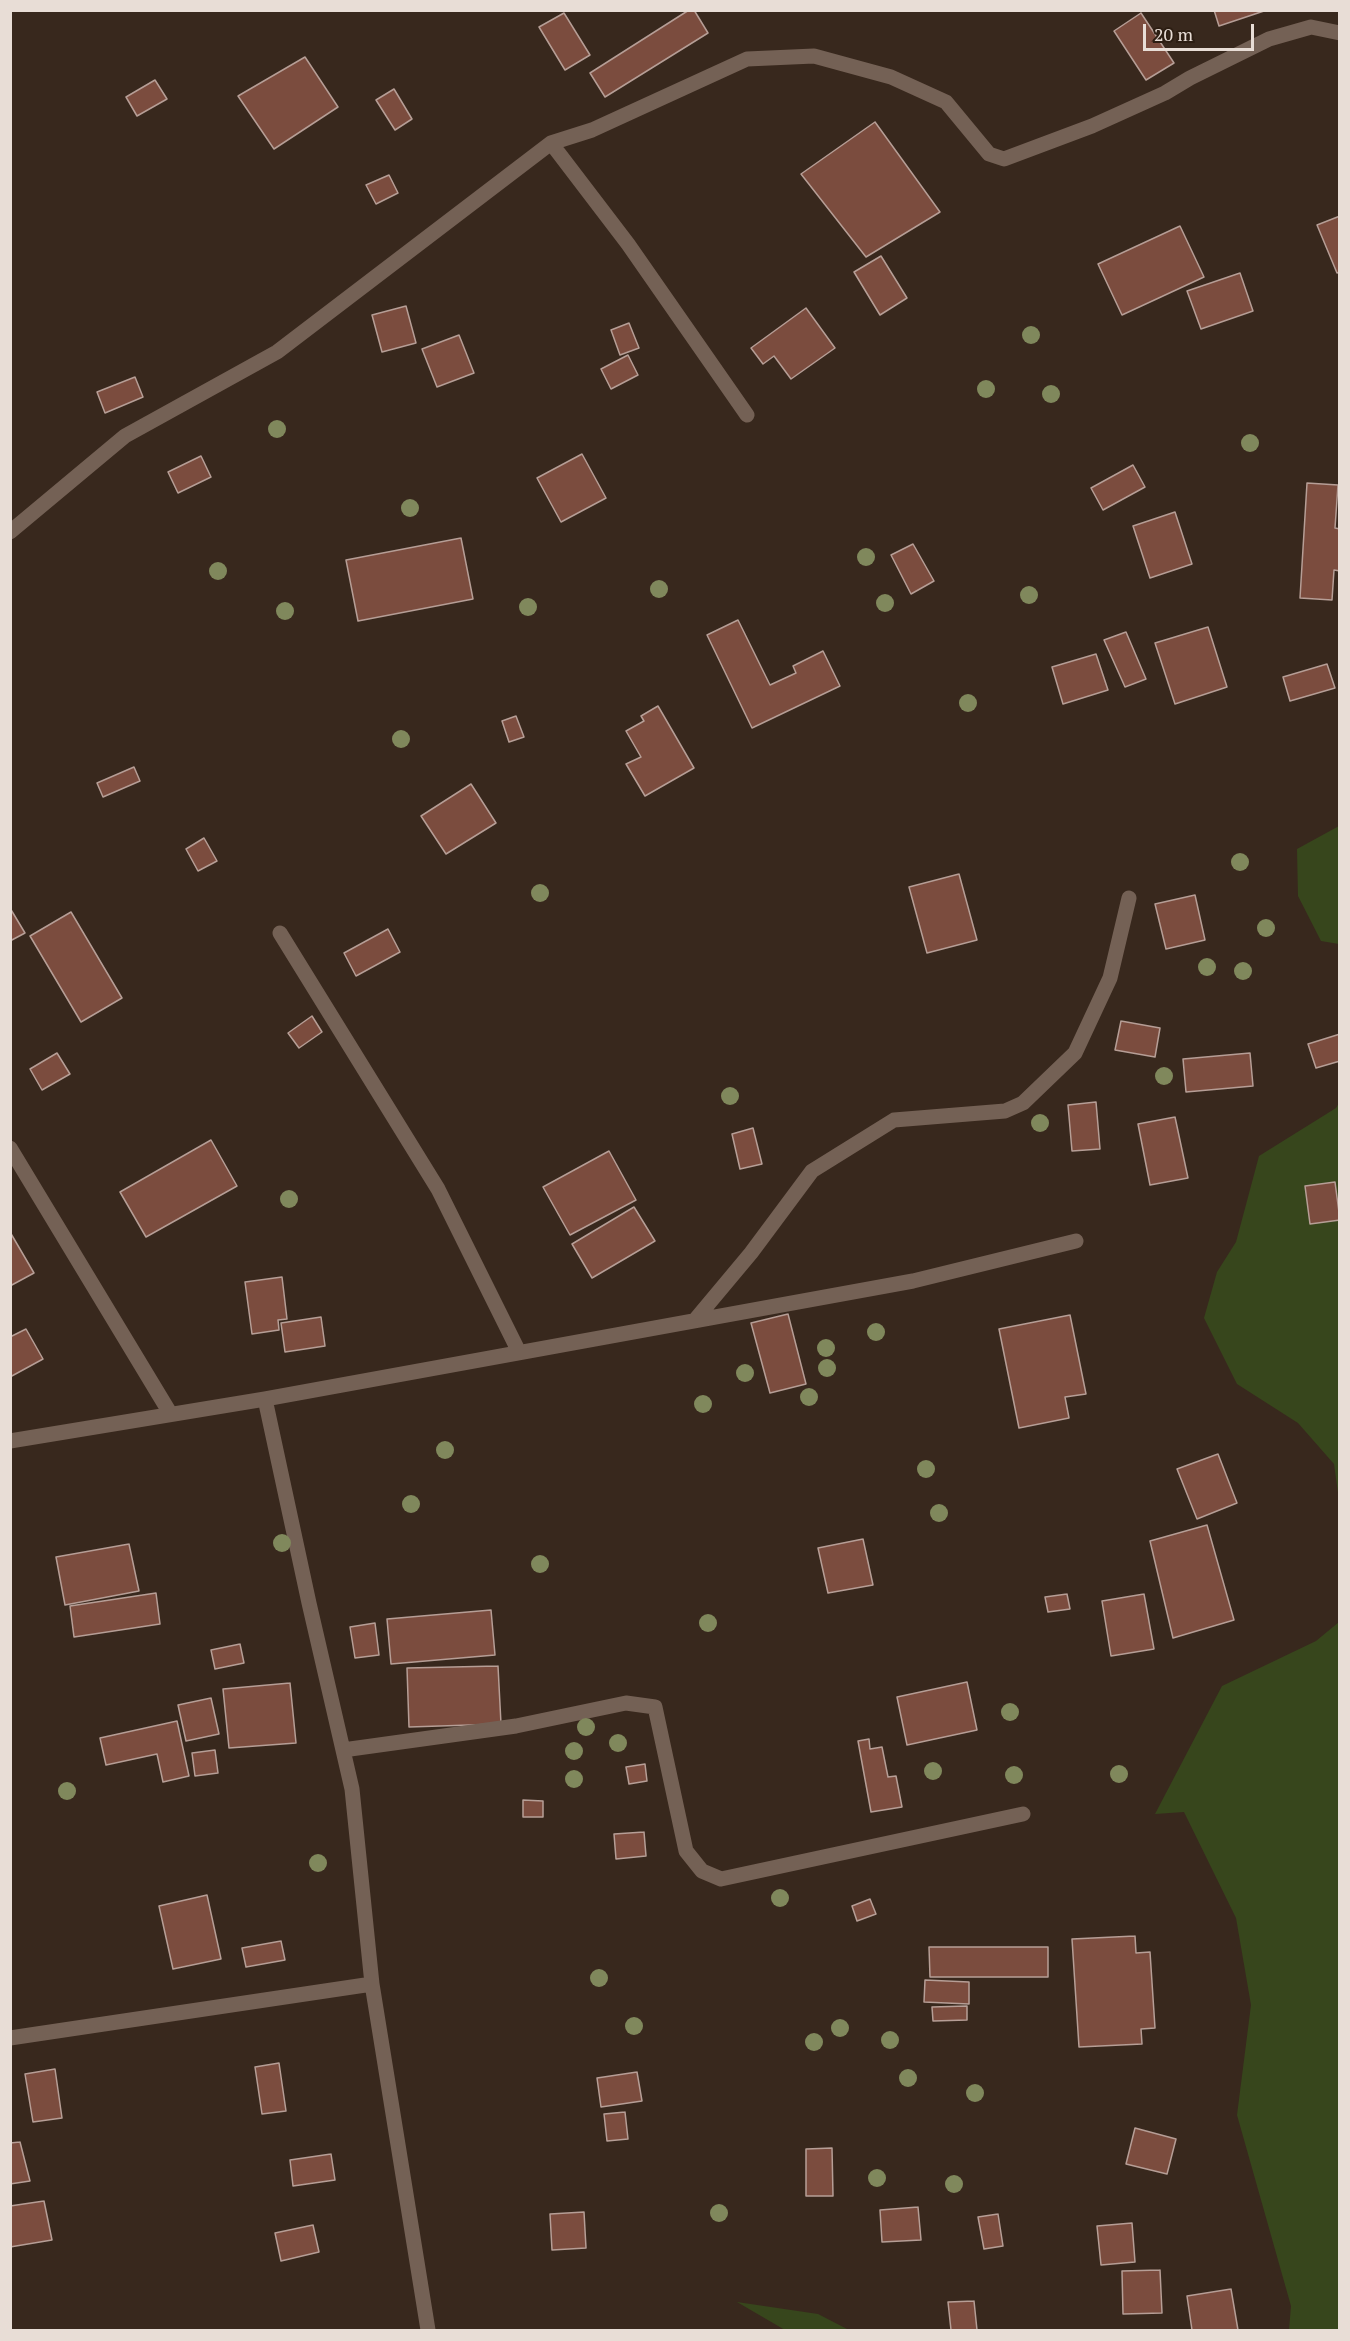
<!DOCTYPE html>
<style>
body{margin:0}
#map{position:relative;width:1350px;height:2341px;overflow:hidden;background:#38281d;font-family:"PT Serif",serif}
canvas{display:block}
.frame{position:absolute;inset:0;border:12px solid #e8ddd6;pointer-events:none}
.scale{position:absolute;left:1143px;top:24px;width:111px;height:27px;box-sizing:border-box;border:3px solid #e8ddd6;border-top:0;padding-left:8px;font-size:18px;line-height:21px;white-space:nowrap;color:#e8ddd6;-webkit-text-stroke:4px #2d1e13;paint-order:stroke}
</style>
<div id="map">
<canvas width="1350" height="2341"></canvas>
<div class="frame"></div>
<div class="scale">20 m</div>
</div>
<script>
const ctx = document.querySelector('canvas').getContext('2d');
ctx.lineJoin = 'round';
function paint(path, color) { ctx.fillStyle = color; ctx.fill(path, 'evenodd'); }
const poly = rows => new Path2D(rows.map(r => 'M' + r).join(''));
function strokePath(path, color, width, dash) { ctx.strokeStyle = color; ctx.lineWidth = width; ctx.lineCap = dash ? 'butt' : 'round'; ctx.setLineDash(dash || []); ctx.stroke(path); }
paint(poly([
 [1339,826,1339,944,1321,941,1298,896,1297,849],
 [1339,1103,1339,1500,1334,1464,1298,1423,1237,1384,1204,1318,1217,1272,1236,1242,1259,1156,1336,1108],
 [1339,1622,1339,2330,1289,2330,1291,2306,1237,2115,1251,2005,1236,1918,1184,1812,1155,1814,1222,1686,1316,1641],
 [737,2302,818,2314,849,2330,785,2330]
]), '#37461c');
const building = poly([
 [689,10,694,10,708,33,605,97,590,73,689,10],
 [1214,10,1267,10,1219,26,1214,10],
 [564,13,590,55,565,70,539,27,564,13],
 [1141,13,1174,63,1146,80,1114,31,1141,13],
 [305,57,338,107,274,149,238,96,305,57],
 [155,80,167,99,137,116,126,97,155,80],
 [394,89,412,119,395,130,376,100,394,89],
 [875,122,940,212,866,257,801,174,875,122],
 [389,175,398,193,376,204,366,185,389,175],
 [1340,216,1340,272,1337,273,1317,225,1340,216],
 [1180,226,1204,277,1122,315,1098,264,1180,226],
 [881,256,907,298,880,315,854,272,881,256],
 [1240,273,1253,311,1201,329,1187,291,1240,273],
 [406,306,416,343,382,352,372,315,406,306],
 [806,308,835,348,791,379,774,356,763,364,751,348,806,308],
 [629,323,639,348,620,355,611,330,629,323],
 [459,335,474,373,437,387,422,349,459,335],
 [628,355,638,375,611,389,601,369,628,355],
 [135,377,143,397,105,413,97,392,135,377],
 [582,454,606,498,561,522,537,478,582,454],
 [201,456,211,477,178,493,168,472,201,456],
 [1133,465,1145,487,1103,510,1091,488,1133,465],
 [1307,483,1338,485,1335,528,1340,529,1340,571,1334,570,1332,600,1300,598,1307,483],
 [1175,512,1192,564,1150,578,1133,526,1175,512],
 [461,538,473,599,358,621,346,560,461,538],
 [913,544,934,581,911,594,891,555,913,544],
 [738,620,770,685,796,673,793,666,823,651,840,686,752,728,707,635,738,620],
 [1208,627,1227,687,1175,704,1155,643,1208,627],
 [1126,632,1146,679,1125,687,1104,640,1126,632],
 [1096,654,1108,690,1063,704,1052,667,1096,654],
 [1327,664,1335,688,1290,701,1283,677,1327,664],
 [658,706,694,768,645,796,626,764,641,757,626,731,644,721,641,716,658,706],
 [516,716,524,737,509,742,502,721,516,716],
 [134,767,140,781,103,797,97,783,134,767],
 [471,784,496,823,446,854,421,816,471,784],
 [204,838,217,861,198,871,186,849,204,838],
 [959,874,977,940,927,953,909,887,959,874],
 [1195,895,1205,940,1166,949,1155,904,1195,895],
 [10,908,25,933,10,941,10,908],
 [71,912,122,998,81,1022,30,936,71,912],
 [388,929,400,952,356,976,344,953,388,929],
 [312,1016,322,1032,299,1048,288,1033,312,1016],
 [1121,1021,1160,1028,1155,1057,1115,1050,1121,1021],
 [1340,1034,1340,1061,1316,1068,1308,1044,1340,1034],
 [57,1053,70,1074,42,1090,30,1069,57,1053],
 [1250,1053,1253,1086,1186,1092,1183,1059,1250,1053],
 [1096,1102,1100,1149,1072,1151,1068,1105,1096,1102],
 [1175,1117,1188,1178,1150,1185,1138,1124,1175,1117],
 [753,1128,762,1164,740,1169,732,1134,753,1128],
 [211,1140,237,1186,146,1237,120,1192,211,1140],
 [609,1151,636,1200,570,1235,543,1187,609,1151],
 [1335,1182,1340,1220,1310,1224,1305,1186,1335,1182],
 [634,1207,655,1241,592,1278,572,1244,634,1207],
 [10,1232,34,1273,10,1286,10,1232],
 [282,1277,287,1319,278,1320,279,1330,252,1334,245,1282,282,1277],
 [788,1314,806,1384,770,1393,751,1323,788,1314],
 [1070,1315,1086,1394,1065,1397,1069,1418,1019,1428,999,1329,1070,1315],
 [321,1317,325,1346,285,1352,281,1323,321,1317],
 [26,1329,43,1359,10,1377,10,1337,26,1329],
 [1218,1454,1237,1503,1197,1519,1177,1469,1218,1454],
 [1207,1525,1234,1620,1173,1638,1150,1541,1207,1525],
 [863,1539,873,1585,828,1593,818,1548,863,1539],
 [129,1544,139,1591,65,1605,56,1557,129,1544],
 [156,1593,160,1624,74,1637,70,1606,156,1593],
 [1067,1594,1070,1609,1048,1612,1045,1597,1067,1594],
 [1144,1594,1154,1649,1111,1656,1102,1601,1144,1594],
 [491,1610,495,1655,391,1664,387,1619,491,1610],
 [375,1623,379,1655,355,1658,350,1627,375,1623],
 [240,1644,244,1663,215,1669,211,1650,240,1644],
 [498,1666,501,1724,409,1727,407,1668,498,1666],
 [967,1682,977,1730,907,1745,897,1697,967,1682],
 [290,1683,296,1743,229,1748,223,1689,290,1683],
 [211,1698,219,1734,186,1741,178,1705,211,1698],
 [177,1721,189,1776,163,1782,157,1754,106,1765,100,1738,177,1721],
 [869,1739,870,1749,882,1747,888,1777,896,1776,902,1807,871,1812,858,1741,869,1739],
 [215,1750,218,1773,195,1776,192,1753,215,1750],
 [645,1764,647,1781,629,1784,626,1767,645,1764],
 [523,1800,543,1801,543,1817,523,1817,523,1800],
 [644,1832,646,1856,616,1859,614,1834,644,1832],
 [207,1895,221,1959,173,1969,159,1906,207,1895],
 [870,1899,876,1914,857,1921,852,1906,870,1899],
 [1135,1936,1136,1953,1150,1952,1155,2028,1141,2029,1142,2044,1079,2047,1072,1939,1135,1936],
 [281,1941,285,1960,246,1967,242,1948,281,1941],
 [929,1947,1048,1947,1048,1977,930,1977,929,1947],
 [925,1980,969,1982,969,2004,924,2002,925,1980],
 [967,2006,967,2020,933,2021,932,2007,967,2006],
 [279,2063,286,2111,262,2114,255,2067,279,2063],
 [55,2069,62,2118,33,2122,25,2074,55,2069],
 [637,2072,642,2101,601,2107,597,2078,637,2072],
 [625,2112,628,2139,607,2141,604,2114,625,2112],
 [1135,2128,1176,2139,1167,2174,1126,2164,1135,2128],
 [20,2142,30,2181,10,2184,10,2143,20,2142],
 [832,2148,833,2196,806,2196,806,2149,832,2148],
 [331,2154,335,2180,293,2186,290,2160,331,2154],
 [44,2201,52,2240,10,2247,10,2206,44,2201],
 [918,2207,921,2240,882,2242,880,2210,918,2207],
 [584,2212,586,2248,552,2250,550,2214,584,2212],
 [998,2214,1003,2246,984,2249,978,2217,998,2214],
 [1132,2223,1135,2262,1101,2265,1097,2226,1132,2223],
 [313,2225,319,2252,281,2261,275,2233,313,2225],
 [1160,2270,1162,2313,1123,2314,1122,2271,1160,2270],
 [1231,2289,1238,2330,1192,2330,1187,2296,1231,2289],
 [974,2301,977,2330,951,2330,948,2302,974,2301]
]);
paint(building, '#7b4c3e');
strokePath(building, '#b69e96', 1.5);
strokePath(poly([
 [551,143,628,244,747,415],
 [10,532,125,436,277,352,551,143,592,130,747,59,814,56,891,77,946,102,989,154,1004,159,1092,126,1165,93,1190,78,1269,39,1311,27,1340,33],
 [280,933,438,1189,519,1352],
 [10,1148,170,1413],
 [695,1320,751,1253,812,1171,894,1120,1005,1111,1023,1103,1075,1053,1110,978,1129,898],
 [265,1399,309,1603,352,1789,372,1984,428,2330],
 [10,1441,265,1399,913,1281,1076,1241],
 [343,1750,516,1726,626,1703,655,1707,686,1851,702,1871,721,1879,1023,1814],
 [10,2038,372,1984]
]), '#746155', 15);
ctx.fillStyle = '#80885c';
for (const [x, y] of [
 [1031,335],
 [986,389],
 [1051,394],
 [277,429],
 [1250,443],
 [410,508],
 [866,557],
 [218,571],
 [659,589],
 [1029,595],
 [885,603],
 [528,607],
 [285,611],
 [968,703],
 [401,739],
 [1240,862],
 [540,893],
 [1266,928],
 [1207,967],
 [1243,971],
 [1164,1076],
 [730,1096],
 [1040,1123],
 [289,1199],
 [876,1332],
 [826,1348],
 [827,1368],
 [745,1373],
 [809,1397],
 [703,1404],
 [445,1450],
 [926,1469],
 [411,1504],
 [939,1513],
 [282,1543],
 [540,1564],
 [708,1623],
 [1010,1712],
 [586,1727],
 [618,1743],
 [574,1751],
 [933,1771],
 [1119,1774],
 [1014,1775],
 [574,1779],
 [67,1791],
 [318,1863],
 [780,1898],
 [599,1978],
 [634,2026],
 [840,2028],
 [890,2040],
 [814,2042],
 [908,2078],
 [975,2093],
 [877,2178],
 [954,2184],
 [719,2213]
]) { ctx.beginPath(); ctx.arc(x, y, 9, 0, 2 * Math.PI); ctx.fill(); }
</script>
